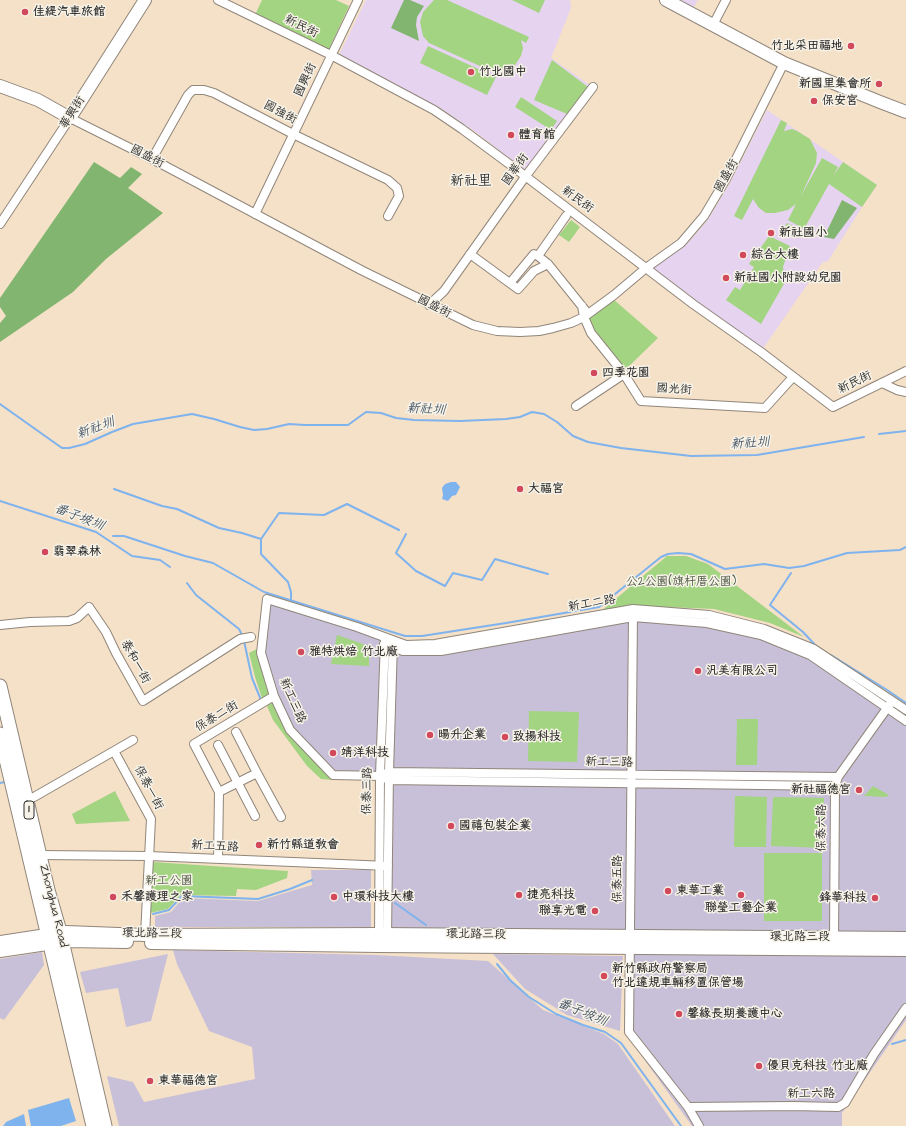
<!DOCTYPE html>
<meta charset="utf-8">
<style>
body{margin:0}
canvas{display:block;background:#f5e0c8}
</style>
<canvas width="906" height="1126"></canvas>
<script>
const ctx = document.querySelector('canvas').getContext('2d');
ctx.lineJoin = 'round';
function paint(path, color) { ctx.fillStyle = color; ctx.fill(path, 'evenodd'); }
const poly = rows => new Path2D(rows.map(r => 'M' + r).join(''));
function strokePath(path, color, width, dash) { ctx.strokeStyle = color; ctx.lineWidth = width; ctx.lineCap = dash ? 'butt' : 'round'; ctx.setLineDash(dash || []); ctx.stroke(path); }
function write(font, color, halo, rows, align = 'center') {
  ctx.font = font + ' "Architects Daughter","LXGW WenKai TC",sans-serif'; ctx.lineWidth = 3; ctx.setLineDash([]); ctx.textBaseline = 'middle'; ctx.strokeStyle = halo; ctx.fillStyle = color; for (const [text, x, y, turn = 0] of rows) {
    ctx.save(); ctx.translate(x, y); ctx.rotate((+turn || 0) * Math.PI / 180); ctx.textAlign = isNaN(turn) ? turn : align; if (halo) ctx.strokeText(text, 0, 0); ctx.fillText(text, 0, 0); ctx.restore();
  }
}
paint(poly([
 [366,0,570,0,571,8,551,58,591,86,528,172,474,131,440,108,339,55],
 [675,0,698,0,692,10],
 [767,110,877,185,862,207,828,261,822,263,762,350,652,268,685,246,707,221,730,183]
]), '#e6d3f0');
paint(poly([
 [267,600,404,647,630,613,708,617,811,651,906,715,906,1020,842,1113,842,1126,692,1126,626,1034,626,944,383,940,386,777,334,773,292,729,278,694,264,653],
 [311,870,371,870,371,927,155,927,155,916,171,912,183,898,258,901,312,885],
 [173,950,376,955,488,961,543,1010,604,1034,618,1044,675,1126,119,1126,107,1076,133,1082,144,1102,255,1079,252,1047,209,1031,177,964],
 [42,952,44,965,4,1020,0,1018,0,959],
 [168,954,151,1021,126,1027,118,988,86,993,80,972],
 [493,954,623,956,620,1031,567,1015,525,989]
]), '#c8c0d8');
paint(poly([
 [262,0,336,0,349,6,328,51,255,15],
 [434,0,447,0,529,37,526,43,521,40,523,48,521,56,515,65,502,70,491,71,429,43,423,36,420,22,423,12],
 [512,0,545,0,539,13],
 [428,46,496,77,487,95,420,63],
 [552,60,588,87,567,114,534,100],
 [521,97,557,121,551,130,515,107],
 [781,120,787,123,784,131,792,129,797,131,810,139,817,153,816,163,801,196,822,158,838,167,833,176,843,162,877,185,862,207,829,184,804,229,788,220,796,204,788,210,775,213,766,213,759,208,753,199,742,220,734,216],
 [571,220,580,227,569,242,559,235],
 [787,223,803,231,799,237,784,229],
 [769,236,790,246,783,267,785,282,761,324,726,300,735,287,740,290,754,267,749,264],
 [613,299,658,338,625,370,599,339,587,317],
 [667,556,686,556,708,564,804,637,770,623,714,609,642,606,600,612],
 [337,635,369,646,369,666,331,664],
 [257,649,258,654,271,696,263,701,255,677,249,653],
 [274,701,287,731,333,780,321,779,307,766,273,720,267,706],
 [529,711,579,712,577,762,528,761],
 [737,719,758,719,757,765,736,765],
 [873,786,889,795,886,797,864,796],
 [115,791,130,821,76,824,72,814],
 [735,796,767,797,766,847,734,847],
 [773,797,824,798,823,848,771,846],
 [764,853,822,853,822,921,764,921],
 [153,862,288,871,287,878,256,890,237,889,236,896,181,895,168,909,150,913]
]), '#a3d482');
paint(poly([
 [404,0,410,0,424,6,417,17,416,25,419,41,391,28],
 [94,162,120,178,131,167,142,174,128,188,163,213,106,259,73,292,0,342,0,323,6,316,0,307,0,298],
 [842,200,857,208,834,239,824,237]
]), '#82b670');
paint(poly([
 [451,482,456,482,460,487,456,495,452,496,448,501,442,499,443,495,442,488,445,484],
 [69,1098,76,1121,61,1126,31,1126,28,1110],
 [24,1114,26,1126,3,1126,6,1122]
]), '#7fb3ed');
strokePath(poly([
 [0,404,62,448,69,448,85,444,112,432,133,424,192,414,214,419,240,427,254,430,267,429,289,424,305,425,348,425,366,412,381,413,396,418,414,420,460,421,506,419,520,417,532,412,544,414,557,422,573,436,588,442,621,448,691,456,757,455,864,437],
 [879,434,906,431],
 [114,489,162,506,177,509,219,528,242,533,261,539,261,554,288,582,291,592,291,605],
 [0,501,96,532,132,556,160,560,170,567],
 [406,534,396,553,416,571,445,586,453,573,482,580,495,559,548,574],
 [113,536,124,536,185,556,213,563,264,592,405,636,422,636,506,623,599,607,661,557,668,554,678,553,691,554,725,569,764,564,789,568,804,566,847,553,900,550,906,547],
 [261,539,279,513,324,515,347,504,399,530],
 [791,573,770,605,803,632,817,647],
 [187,583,196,595,239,629,243,637],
 [244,641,252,678,261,700],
 [831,655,887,690,906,703],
 [0,783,5,782],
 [395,903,426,925],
 [153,914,169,910,182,896,258,899,290,889,312,880],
 [497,964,510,980,529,997,556,1014,583,1025,605,1032,621,1043,681,1126],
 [892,1044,906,1040]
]), '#7fb3ed', 2);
const street = poly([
 [218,0,331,55,434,110,462,129,516,169,693,304,761,352,833,407,906,371],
 [713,25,726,0],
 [152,159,188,95,193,90,204,90,214,93,293,134,388,180,397,188,399,196,388,216],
 [255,214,358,0],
 [0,224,70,118,152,159,361,270,473,325,497,331,520,332,539,331,553,328,571,323,584,317,614,295,646,268,681,243,704,216,726,179,784,63],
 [470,254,518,289,534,271,548,264],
 [538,256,548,264,585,310],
 [510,283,534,254,538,256,566,216],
 [429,305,444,291,525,177,593,87],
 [582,306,584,317,591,333,624,374,641,401,765,408,793,377],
 [882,383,897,390,906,392],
 [576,406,624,374],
 [633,614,629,1032,688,1107,699,1126],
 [0,625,30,622,69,621,77,618,89,607,106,632,116,653,143,701,240,639,251,637],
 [384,644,403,651,441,651,633,617,707,623,761,635,810,655,906,721],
 [236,732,257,773,281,817],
 [218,745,255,816],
 [114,751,133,740],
 [380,776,389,780,835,786],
 [838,777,389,772,380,776,333,775,290,730,274,696,261,653,267,599,357,627,406,645,435,644,633,609,709,615,764,629,814,649,906,710],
 [219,792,257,773],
 [27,799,34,797,114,751,151,819,145,935],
 [40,855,149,856,388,866],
 [218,859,219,792,194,744,274,696],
 [387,937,389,772,393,643],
 [379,938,380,776,385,640],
 [834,941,835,786,838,777,890,704],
 [688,1107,793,1106,838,1107,845,1103,874,1054,906,1008]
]);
const secondary = poly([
 [666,0,784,63,880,102,906,112],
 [0,86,38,100,70,118,145,0],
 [0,942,66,932,145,935,379,934,906,938],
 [151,943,379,946,906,950],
 [0,951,67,941,127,942]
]);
const primary = poly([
 [0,686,48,890,59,928,105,1126],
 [0,734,93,1126]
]);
strokePath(street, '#90867a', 10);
strokePath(secondary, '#90867a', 14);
strokePath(primary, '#90867a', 15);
strokePath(street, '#fff', 8);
strokePath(secondary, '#fff', 12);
strokePath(primary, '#fff', 13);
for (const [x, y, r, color] of [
 [25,12,4,"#d1495b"],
 [851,46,4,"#d1495b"],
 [471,72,4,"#d1495b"],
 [879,84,4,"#d1495b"],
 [814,101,4,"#d1495b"],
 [511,135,4,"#d1495b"],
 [771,233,4,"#d1495b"],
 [743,255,4,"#d1495b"],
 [726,278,4,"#d1495b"],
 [594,373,4,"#d1495b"],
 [520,489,4,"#d1495b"],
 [45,552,4,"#d1495b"],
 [301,652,4,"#d1495b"],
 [698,671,4,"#d1495b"],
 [430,735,4,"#d1495b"],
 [505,737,4,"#d1495b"],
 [333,753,4,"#d1495b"],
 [859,790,4,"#d1495b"],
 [451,826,4,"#d1495b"],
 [259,845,4,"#d1495b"],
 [668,891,4,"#d1495b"],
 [519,895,4,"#d1495b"],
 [741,895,4,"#d1495b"],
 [113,897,4,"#d1495b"],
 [334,897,4,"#d1495b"],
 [875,898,4,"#d1495b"],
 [595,911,4,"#d1495b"],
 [604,976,4,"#d1495b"],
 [679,1014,4,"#d1495b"],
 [759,1066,4,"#d1495b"],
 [150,1081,4,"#d1495b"]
]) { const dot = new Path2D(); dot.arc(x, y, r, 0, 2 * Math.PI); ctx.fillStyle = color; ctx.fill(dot); strokePath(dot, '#f7f3e8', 1.5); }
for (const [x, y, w] of [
 [29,810,10]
]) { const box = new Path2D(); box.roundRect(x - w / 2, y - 9, w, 18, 3); ctx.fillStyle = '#f7f3e8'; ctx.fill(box); strokePath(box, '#2b2b2b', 1); }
write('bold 11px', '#2b2b2b', null, [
 ["1",29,810]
]);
write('bold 12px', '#2b2b2b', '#f7f3e8', [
 ["佳緹汽車旅館",33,12],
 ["竹北采田福地",843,46,"right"],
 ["竹北國中",479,72],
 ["新國里集會所",871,84,"right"],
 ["保安宮",822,101],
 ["體育館",519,135],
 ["新社國小",779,233],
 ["綜合大樓",751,255],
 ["新社國小附設幼兒園",734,278],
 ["四季花園",602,373],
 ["大福宮",528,489],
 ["翡翠森林",53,552],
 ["雅特烘焙 竹北廠",309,652],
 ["汎美有限公司",706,671],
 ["暘升企業",438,735],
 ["致揚科技",513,737],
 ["靖洋科技",341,753],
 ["新社福德宮",851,790,"right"],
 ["國禧包裝企業",459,826],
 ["新竹縣道教會",267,845],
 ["東華工業",676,891],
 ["捷亮科技",527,895],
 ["禾馨護理之家",121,897],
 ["中環科技大樓",342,897],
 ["鋒華科技",867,898,"right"],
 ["聯瑩工藝企業",741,908,"center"],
 ["聯享光電",587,911,"right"],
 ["新竹縣政府警察局",612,969],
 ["竹北違規車輛移置保管場",612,983],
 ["馨緣長期養護中心",687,1014],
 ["優貝克科技 竹北廠",767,1066],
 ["東華福德宮",158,1081]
], 'left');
write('12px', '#2b2b2b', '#f7f3e8', [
 ["新民街",301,27,26],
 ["國興街",306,80,-65],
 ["華興街",73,113,-58],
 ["國強街",280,113,28],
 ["國盛街",147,157,27],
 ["國華街",516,170,-54],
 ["國盛街",727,176,-61],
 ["新民街",577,200,36],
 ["國盛街",434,307,27],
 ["新民街",855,383,-26],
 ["國光街",674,390,3],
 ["新工二路",592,604,-10],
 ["泰和一街",135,662,61],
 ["新工三路",292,701,66],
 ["保泰二街",217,717,-31],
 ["新工三路",609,763,1],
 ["保泰一街",148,788,62],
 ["保泰三路",368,791,-89],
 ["保泰六路",822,828,-90],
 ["新工五路",215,847,3],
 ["保泰五路",618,879,-90],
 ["Zhonghua Road",53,906,76],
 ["環北路三段",152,934,1],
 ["環北路三段",476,935,1],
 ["環北路三段",800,937],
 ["新工六路",811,1094]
]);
write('12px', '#495541', '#f7f3e8', [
 ["公2公園(旗杆厝公園)",681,582],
 ["新工公園",169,881]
]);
write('italic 13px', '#445465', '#f7f3e8', [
 ["新社圳",426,410,3],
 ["新社圳",96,429,-20],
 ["新社圳",750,444,-4],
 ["番子坡圳",79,518,21],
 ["番子坡圳",582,1013,22]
]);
write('14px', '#2b2b2b', '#f7f3e8', [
 ["新社里",471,182]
]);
</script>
